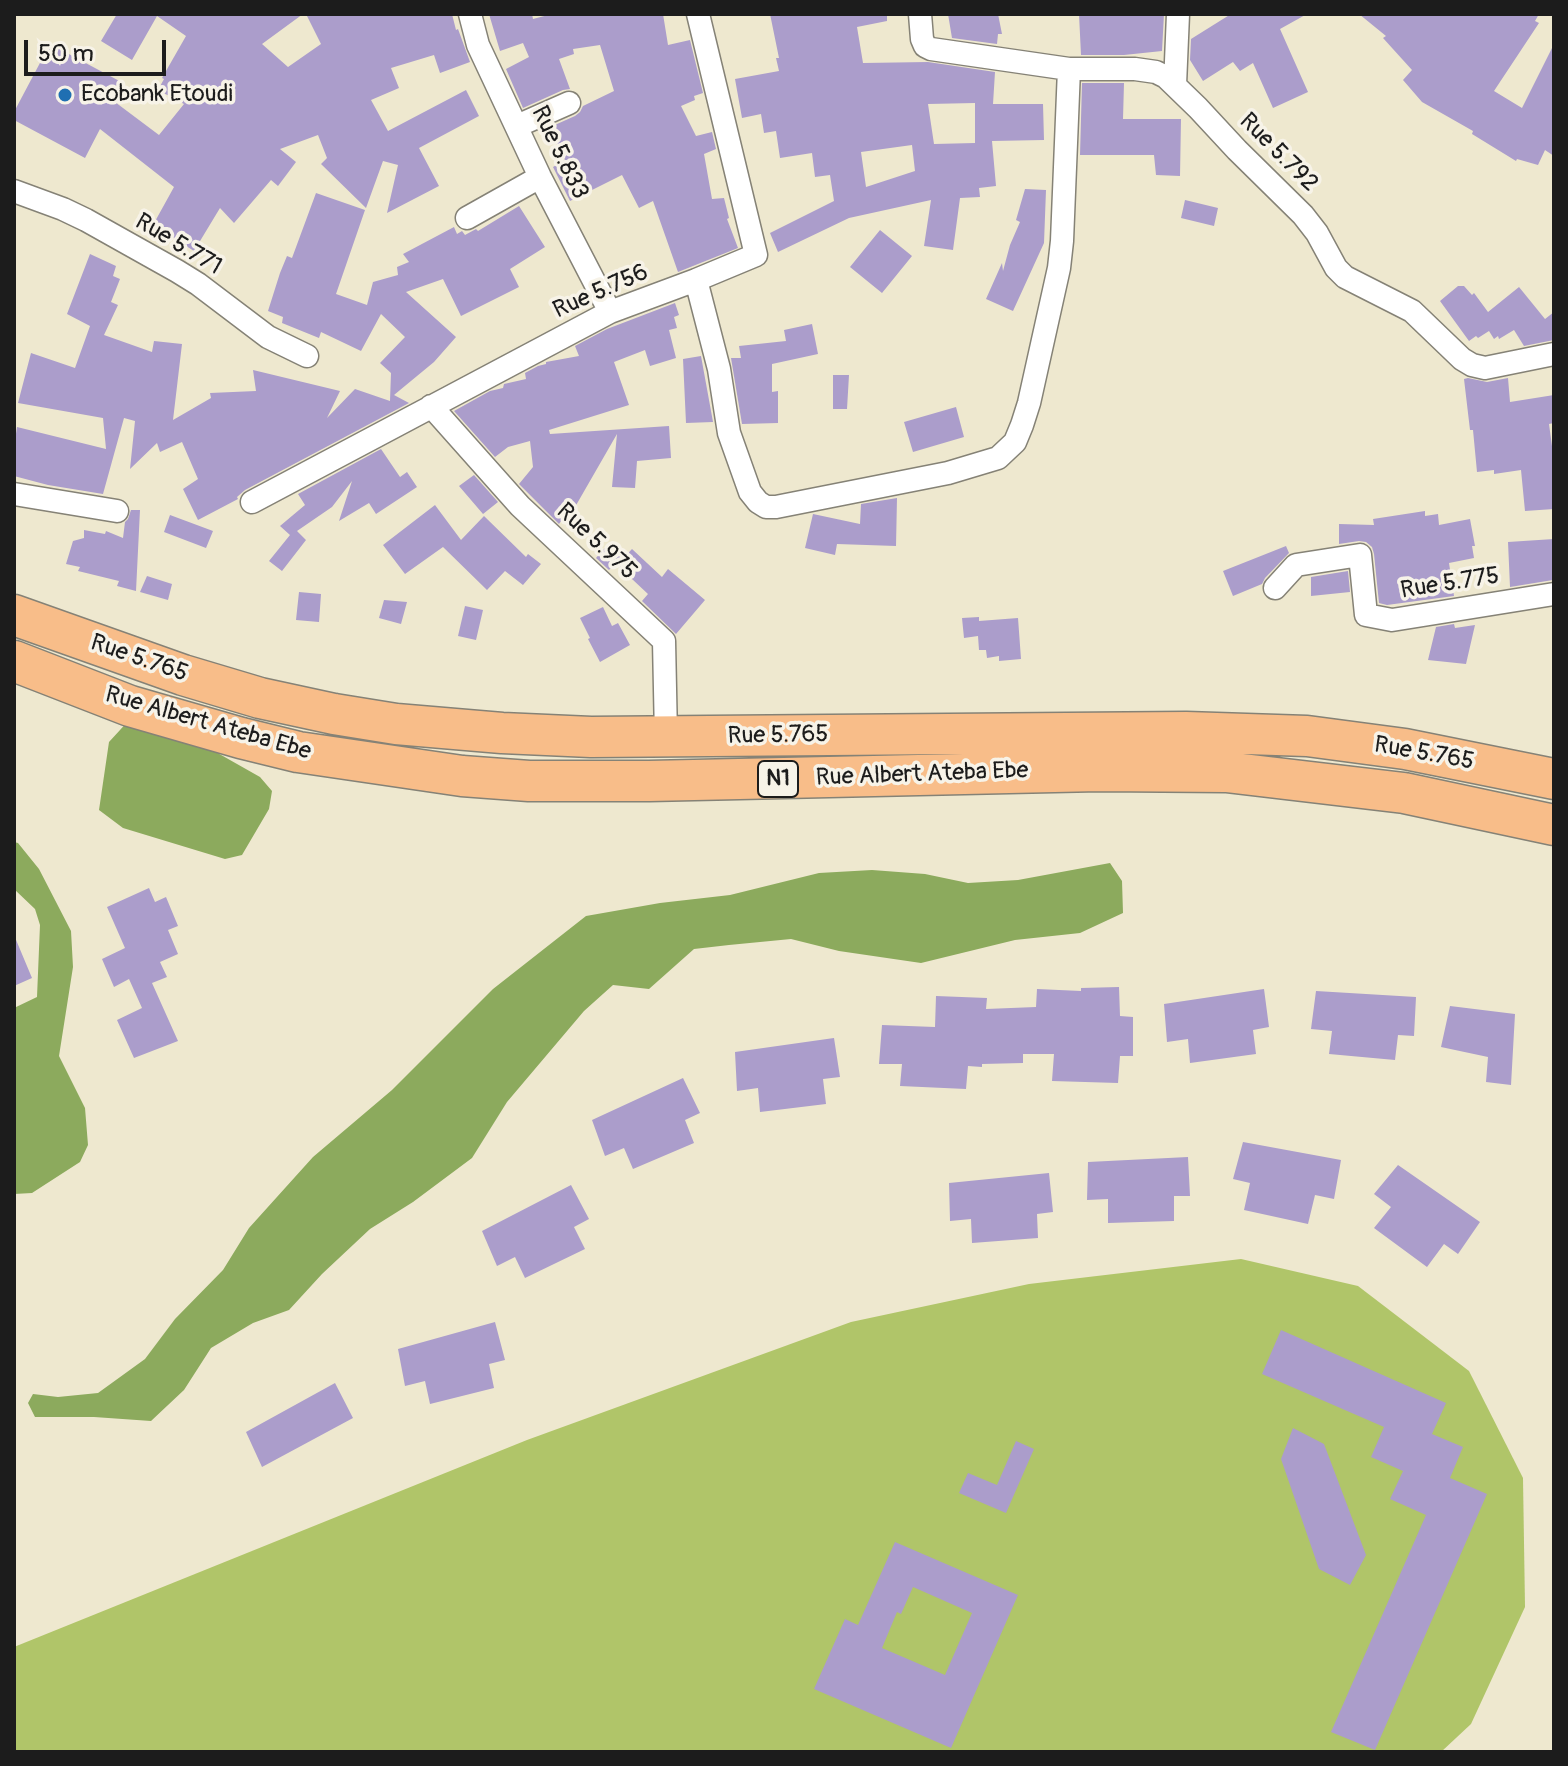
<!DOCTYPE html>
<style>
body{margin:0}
#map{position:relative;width:1568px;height:1766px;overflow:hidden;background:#eee8cf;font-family:Pangolin,sans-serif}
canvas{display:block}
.frame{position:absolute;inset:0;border:16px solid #1c1c1c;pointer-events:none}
.scale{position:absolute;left:24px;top:40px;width:142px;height:36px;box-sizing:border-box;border:4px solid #1c1c1c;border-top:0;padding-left:10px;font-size:24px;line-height:28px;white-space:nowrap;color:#1c1c1c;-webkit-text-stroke:6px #f7f3e8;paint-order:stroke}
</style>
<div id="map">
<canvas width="1568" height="1766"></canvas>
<div class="frame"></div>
<div class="scale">50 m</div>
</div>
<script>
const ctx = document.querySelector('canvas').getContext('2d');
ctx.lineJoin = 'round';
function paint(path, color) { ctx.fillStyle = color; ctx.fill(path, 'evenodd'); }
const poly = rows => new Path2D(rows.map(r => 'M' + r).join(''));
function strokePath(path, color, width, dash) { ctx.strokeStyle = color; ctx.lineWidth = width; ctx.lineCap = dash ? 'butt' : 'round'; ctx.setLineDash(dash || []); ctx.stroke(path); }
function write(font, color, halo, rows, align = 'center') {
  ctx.font = font + ' Pangolin,sans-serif'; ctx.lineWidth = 7; ctx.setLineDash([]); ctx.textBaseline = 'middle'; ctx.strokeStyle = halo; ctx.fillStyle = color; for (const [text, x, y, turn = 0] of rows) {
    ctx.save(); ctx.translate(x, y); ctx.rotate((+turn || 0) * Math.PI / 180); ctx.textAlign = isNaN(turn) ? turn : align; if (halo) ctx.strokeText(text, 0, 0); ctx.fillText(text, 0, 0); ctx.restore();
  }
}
paint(poly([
 [1241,1259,1358,1286,1469,1371,1523,1478,1525,1607,1471,1724,1441,1752,14,1752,14,1647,527,1440,851,1322,1029,1284]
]), '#b0c569');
paint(poly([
 [131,718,184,734,260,777,272,791,269,809,242,855,225,859,123,828,99,810,109,742],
 [14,842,18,843,39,869,71,931,73,967,59,1056,85,1108,88,1145,80,1162,32,1193,14,1194,14,1008,37,997,40,925,35,909,14,889],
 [1110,863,1122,881,1123,913,1080,933,1015,940,921,963,839,951,791,939,729,945,694,949,649,989,613,985,584,1011,507,1102,472,1158,413,1202,370,1229,322,1274,289,1310,253,1323,211,1348,184,1390,151,1421,94,1417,35,1417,28,1403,33,1394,58,1397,98,1393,145,1359,175,1319,223,1270,249,1228,313,1157,392,1090,493,989,586,916,660,903,730,895,819,873,872,870,925,874,968,883,1018,880]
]), '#8caa5d');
paint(poly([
 [117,14,303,14,262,44,288,67,321,44,306,14,452,14,456,30,458,29,470,62,440,73,434,55,391,68,399,88,371,100,388,131,466,90,479,116,419,148,439,186,387,213,398,165,383,161,366,208,321,164,327,158,318,135,280,149,296,162,278,186,271,180,234,223,220,208,194,251,153,225,174,187,100,129,85,158,14,120,14,112,50,44,125,84,115,102,159,135,184,104,158,90,164,79,162,78,186,36,157,16,132,60,101,41],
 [489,14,532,14,533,19,552,14,663,14,668,45,690,40,703,93,694,96,695,100,681,106,696,136,712,132,716,149,704,154,712,199,724,198,729,218,727,219,738,248,678,272,653,201,639,208,622,175,570,201,553,167,565,160,548,128,575,116,580,112,583,106,614,91,600,45,573,49,574,54,559,59,570,89,563,90,523,108,506,69,529,57,523,43,500,51],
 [770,14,887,14,887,21,857,27,863,63,928,62,995,72,993,104,1043,104,1044,140,992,141,996,186,979,188,980,197,960,198,953,250,924,246,931,200,849,218,778,252,770,233,834,201,830,175,815,177,812,153,780,158,776,131,764,133,761,114,742,118,735,79,779,71,776,58,779,58],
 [975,103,975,143,934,144,928,104],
 [912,145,915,171,866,187,861,152],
 [948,14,998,14,1002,34,998,34,997,44,952,38],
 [1079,14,1164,14,1162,51,1124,55,1081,55],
 [1231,14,1307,14,1280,29,1308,92,1273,108,1253,63,1240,71,1233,62,1203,81,1190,60,1191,39],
 [1359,14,1539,14,1535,21,1539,23,1494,91,1522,108,1554,44,1554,156,1545,150,1538,165,1517,159,1516,161,1472,134,1473,131,1422,102,1403,80,1412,70,1383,38,1386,36],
 [1082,83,1124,83,1123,119,1181,119,1180,176,1156,175,1154,155,1080,155],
 [1025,189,1046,190,1044,243,1013,311,986,299,1002,263,1003,271,1010,245,1020,222,1016,220],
 [316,193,365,210,336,294,367,305,373,282,398,275,397,267,409,262,403,254,454,227,457,234,462,231,465,235,476,229,478,231,519,206,545,247,510,269,519,287,461,316,443,279,406,292,456,337,434,362,394,395,409,403,245,490,237,497,238,499,198,520,183,489,198,479,182,442,160,452,157,443,130,469,135,421,124,418,103,494,48,485,14,476,14,447,17,427,106,449,103,418,18,403,31,353,75,368,90,326,67,314,90,254,116,266,113,276,120,279,111,302,118,305,104,335,152,352,154,341,182,344,173,420,211,398,210,393,256,391,253,370,340,391,327,418,355,389,390,401,391,373,380,363,405,337,381,314,361,351,321,332,319,338,282,323,283,317,268,311,280,273,287,256,292,258],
 [1185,200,1218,208,1214,226,1181,218],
 [880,230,912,256,882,293,850,267],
 [1458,286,1464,286,1472,295,1474,293,1488,312,1519,287,1545,319,1554,312,1554,340,1524,346,1514,330,1499,339,1498,336,1494,339,1489,331,1478,338,1476,336,1469,341,1440,301],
 [675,303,679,315,674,317,677,328,669,330,676,358,650,366,645,350,614,362,629,405,549,430,550,434,669,426,671,458,637,461,635,488,612,487,617,434,571,514,568,511,559,524,519,484,533,467,530,441,508,447,495,457,454,411,490,391,503,388,504,384,526,379,525,373,538,366,546,364,546,362,579,356,575,346,607,329],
 [812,324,818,354,772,364,772,392,778,391,778,423,742,424,731,358,741,358,739,346,786,341,784,330],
 [701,356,713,422,686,423,683,359],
 [833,375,849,375,847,409,833,409],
 [1468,378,1487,382,1508,378,1510,402,1554,395,1554,423,1549,424,1554,461,1554,509,1525,511,1521,470,1494,474,1494,470,1477,472,1473,430,1470,430,1464,379],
 [956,407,964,437,913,452,904,422],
 [381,449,400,477,407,472,417,487,376,514,369,503,339,521,352,481,332,507,297,531,306,540,282,571,269,561,290,535,280,526,305,505,298,494],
 [474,475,498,502,483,514,459,486],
 [897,498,896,546,837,544,835,555,805,548,813,514,860,524,861,504],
 [435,505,461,540,484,516,526,557,528,554,541,564,523,585,505,571,487,590,443,547,405,574,383,545],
 [131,510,140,510,136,591,117,586,119,581,78,571,80,567,66,564,73,541,84,538,84,530,105,534,106,531,123,538,125,522,128,519],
 [1425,511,1425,516,1438,514,1439,525,1470,519,1475,546,1472,546,1474,558,1449,563,1454,596,1387,605,1379,603,1374,554,1372,547,1366,542,1359,541,1339,544,1339,524,1374,525,1373,519],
 [170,515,213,531,206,548,164,532],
 [1554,539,1553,580,1510,587,1508,542],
 [610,542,624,554,609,570,596,558],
 [1286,546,1289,553,1265,578,1262,584,1233,596,1223,571],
 [632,549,662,577,668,569,705,600,676,634,642,601,648,594,617,565],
 [1348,571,1350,592,1311,596,1311,577],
 [147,576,172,584,168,600,140,592],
 [299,592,321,594,319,622,296,620],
 [384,600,407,602,401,624,379,618],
 [465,606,483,610,476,640,458,636],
 [603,607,612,626,618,623,630,645,600,662,588,639,590,638,580,618],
 [979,617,979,621,1018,618,1021,659,999,661,999,656,987,658,986,650,979,650,978,636,964,638,962,618],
 [1454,624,1455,628,1475,625,1466,664,1428,660,1436,627],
 [149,888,155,902,166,897,178,926,168,930,178,954,160,962,167,977,152,983,178,1041,134,1058,117,1020,142,1008,129,979,114,987,102,959,125,948,107,907],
 [14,935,32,978,14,986],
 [1119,987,1120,1016,1133,1017,1133,1056,1120,1056,1118,1083,1052,1081,1054,1054,1023,1054,1023,1063,982,1064,982,1067,968,1066,966,1089,900,1086,902,1064,879,1064,882,1025,935,1027,936,996,987,998,986,1009,1036,1007,1037,989,1081,991,1081,988],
 [1264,989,1269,1027,1253,1030,1256,1054,1190,1063,1188,1039,1167,1042,1164,1004],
 [1316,991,1416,997,1414,1036,1398,1035,1395,1060,1329,1054,1332,1031,1311,1029],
 [1450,1006,1515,1014,1511,1085,1486,1082,1488,1057,1441,1047],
 [834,1038,840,1077,823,1079,826,1104,760,1112,758,1088,737,1091,735,1052],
 [683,1078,700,1113,685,1120,694,1143,633,1169,624,1148,605,1156,592,1120],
 [1243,1142,1341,1160,1334,1199,1315,1195,1308,1224,1244,1210,1250,1183,1233,1179],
 [1188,1157,1190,1196,1174,1196,1174,1221,1108,1223,1108,1199,1087,1200,1088,1162],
 [1398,1165,1480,1222,1458,1254,1444,1244,1427,1267,1374,1228,1391,1207,1374,1194],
 [1049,1173,1053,1212,1037,1214,1038,1238,972,1243,971,1219,950,1221,949,1183],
 [571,1185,589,1219,574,1227,585,1249,525,1278,515,1257,497,1266,482,1231],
 [495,1322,505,1360,489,1364,494,1388,430,1404,425,1381,405,1386,398,1349],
 [1281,1330,1446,1403,1432,1434,1463,1447,1450,1478,1487,1494,1375,1750,1331,1732,1426,1515,1390,1499,1403,1471,1371,1457,1384,1427,1262,1374],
 [335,1383,353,1418,262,1467,246,1432],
 [1293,1428,1324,1444,1366,1555,1350,1585,1319,1569,1281,1459],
 [1016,1441,1034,1449,1006,1513,959,1493,968,1473,997,1485],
 [895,1542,1018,1595,951,1748,814,1689,845,1619,858,1625],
 [913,1587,972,1613,945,1675,882,1648,897,1612,901,1614]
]), '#ab9dcb');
const street = poly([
 [470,14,478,45,540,177,610,312],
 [920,14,922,39,925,46,931,49,1069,69,1135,69,1156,72,1166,77,1198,108,1237,150,1303,215,1317,233,1336,268,1345,277,1412,311,1462,359,1472,365,1485,368,1554,354],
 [1175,85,1178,14],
 [517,126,569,103],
 [14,191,63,209,86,220,177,271,198,284,268,337,307,356],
 [467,218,540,177],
 [696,280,719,369,729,433,750,492,758,502,766,507,776,507,948,473,998,458,1015,442,1022,425,1029,403,1059,268,1062,241,1069,69],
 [431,406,520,506,664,641,666,737],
 [14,494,117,511],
 [252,502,610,312,696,280,756,255,698,14],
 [1275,588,1296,565,1360,555,1366,615,1392,620,1554,594]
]);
const highway = poly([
 [14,615,183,675,260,698,334,714,396,724,502,733,591,737,1186,732,1307,736,1405,749,1554,779],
 [14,661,130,706,241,738,298,752,462,776,529,781,649,781,1099,771,1226,772,1404,793,1554,825]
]);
strokePath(street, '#858276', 25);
strokePath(highway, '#858276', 43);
strokePath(street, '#fff', 22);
strokePath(highway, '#f8bd89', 40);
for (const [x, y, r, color] of [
 [65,95,8,"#1f6fb2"]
]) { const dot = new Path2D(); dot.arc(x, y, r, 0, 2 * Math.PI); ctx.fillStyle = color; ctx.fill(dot); strokePath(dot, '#f7f3e8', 3); }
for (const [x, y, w] of [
 [778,779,40]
]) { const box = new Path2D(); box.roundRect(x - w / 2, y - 18, w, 36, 6); ctx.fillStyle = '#f7f3e8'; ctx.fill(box); strokePath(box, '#1c1c1c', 2); }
write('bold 22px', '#1c1c1c', null, [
 ["N1",778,779]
]);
write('24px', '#1c1c1c', '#f7f3e8', [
 ["Ecobank Etoudi",81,95]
], 'left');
write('24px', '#1c1c1c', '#f7f3e8', [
 ["Rue 5.833",559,153,64],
 ["Rue 5.792",1278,153,45],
 ["Rue 5.771",178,245,31],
 ["Rue 5.756",601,292,-24],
 ["Rue 5.975",596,542,43],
 ["Rue 5.775",1450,584,-9],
 ["Rue 5.765",139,659,19],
 ["Rue Albert Ateba Ebe",208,724,16],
 ["Rue 5.765",778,736,-1],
 ["Rue 5.765",1424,754,10],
 ["Rue Albert Ateba Ebe",922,775,-2]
]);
</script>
